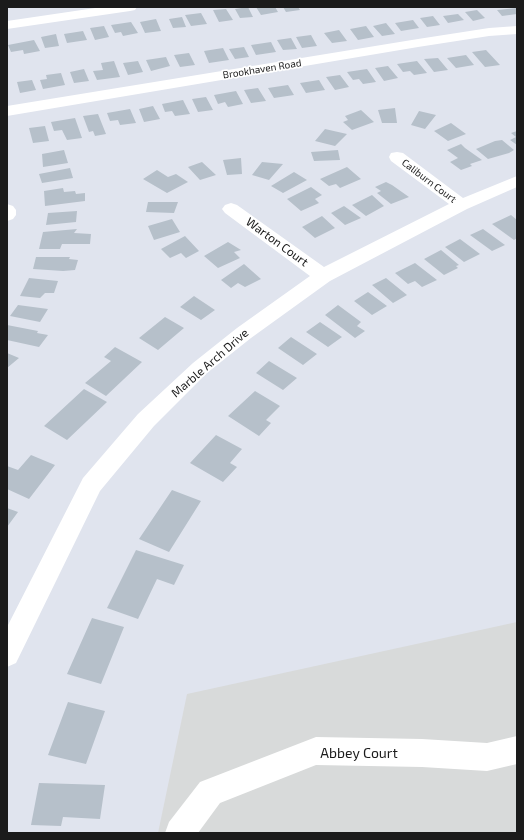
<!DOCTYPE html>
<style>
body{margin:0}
#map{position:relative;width:524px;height:840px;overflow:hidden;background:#e0e4ee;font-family:"Exo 2",sans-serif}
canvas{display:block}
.frame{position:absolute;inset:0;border:8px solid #1b1b1b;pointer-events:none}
</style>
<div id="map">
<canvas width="524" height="840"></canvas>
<div class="frame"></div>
</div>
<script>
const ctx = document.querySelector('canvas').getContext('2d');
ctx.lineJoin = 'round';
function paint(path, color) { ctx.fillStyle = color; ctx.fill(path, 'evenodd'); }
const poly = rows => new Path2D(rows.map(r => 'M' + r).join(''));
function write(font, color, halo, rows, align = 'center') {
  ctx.font = font + ' "Exo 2",sans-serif'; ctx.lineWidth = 3.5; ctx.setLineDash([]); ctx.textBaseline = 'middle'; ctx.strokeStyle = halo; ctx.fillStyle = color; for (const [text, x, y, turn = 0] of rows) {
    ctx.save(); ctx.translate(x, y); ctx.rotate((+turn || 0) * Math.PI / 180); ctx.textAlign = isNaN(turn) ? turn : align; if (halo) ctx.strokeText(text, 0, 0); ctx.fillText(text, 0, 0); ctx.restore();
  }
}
paint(poly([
 [517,622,517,833,158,833,187,694]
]), '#d8dada');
paint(poly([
 [248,7,253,17,240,18,235,9],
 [256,7,275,7,278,12,261,15],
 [283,7,298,7,300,10,286,12],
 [517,8,517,14,502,16,497,10],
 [226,9,233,20,219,22,213,10],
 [477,10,485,18,473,21,465,12],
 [201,13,207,24,191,26,185,15],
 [458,14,464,20,448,23,443,16],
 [433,16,440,25,427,27,420,18],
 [182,17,186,27,173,28,169,19],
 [156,19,161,31,145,33,140,22],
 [413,20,419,28,401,31,395,23],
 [131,22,138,33,123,36,121,32,115,33,111,25],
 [386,23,395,34,382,36,373,26],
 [104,26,109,37,95,40,90,28],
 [366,26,374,37,358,40,350,29],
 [339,30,347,41,332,43,324,33],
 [83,31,87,40,67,43,64,34],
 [56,34,59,46,45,48,41,37],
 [311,35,317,46,302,48,296,37],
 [291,38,297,49,283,50,277,40],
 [34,40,40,51,24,54,23,50,11,52,8,45],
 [271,42,276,52,256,55,251,45],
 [244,47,249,57,235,59,229,49],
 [223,48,229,60,209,63,204,51],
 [486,50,500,65,485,67,472,52],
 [189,53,195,65,180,67,174,55],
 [466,55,474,65,456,68,447,58],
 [166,57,170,66,151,71,146,60],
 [438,58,448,70,434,72,424,59],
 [114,61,120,77,97,80,93,71,103,70,101,63],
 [138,61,143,72,128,75,123,63],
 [417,61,427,73,414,75,410,71,403,72,397,64],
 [388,66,398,78,384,81,375,68],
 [84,69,89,81,74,83,70,72],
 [367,69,376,82,363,84,359,79,353,80,347,72],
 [61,73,65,85,43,89,40,80,47,79,46,75],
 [340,75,349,87,335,90,326,77],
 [32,80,36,90,20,93,17,82],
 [319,80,325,90,306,93,300,83],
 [288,85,294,95,274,98,268,88],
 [258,88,266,101,251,103,244,90],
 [236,91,243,104,228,107,225,102,218,104,214,95],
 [206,97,213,110,198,112,192,99],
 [183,100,190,114,175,116,172,111,165,112,162,104],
 [153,106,160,119,144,122,139,109],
 [395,108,397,123,382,123,378,110],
 [130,109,136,123,120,125,118,120,110,121,107,113],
 [361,110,374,122,352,130,343,122,348,120,345,116],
 [419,111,436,115,425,129,411,125],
 [98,114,106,134,95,136,93,131,89,132,83,116],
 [75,118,82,138,67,140,62,130,54,131,51,122],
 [451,123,466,134,448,141,434,131],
 [45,126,49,141,33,143,29,128],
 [325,129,347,134,335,146,315,141],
 [517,131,517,145,510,140,516,137,511,133],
 [502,140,514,150,509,153,488,159,476,149,495,141],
 [461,144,465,148,482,160,470,164,472,166,461,170,450,162,458,158,447,150],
 [64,150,68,163,43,167,42,154],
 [338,150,340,160,314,161,311,152],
 [241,158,242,174,227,175,223,160],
 [202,162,216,175,200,180,188,167],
 [262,162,283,164,269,180,252,175],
 [347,167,361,179,340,188,336,184,329,186,320,179],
 [70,168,73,178,42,183,39,174],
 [157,170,168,177,176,174,188,182,167,193,143,179],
 [294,172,307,180,283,193,271,186],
 [386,182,392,185,409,197,391,204,377,193,381,191,375,187],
 [311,187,322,195,315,199,319,203,301,211,287,199],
 [63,188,64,192,75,191,76,194,85,193,85,201,45,206,44,191],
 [372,195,384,206,366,216,352,205],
 [148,202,178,202,174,213,146,212],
 [344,206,361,218,345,225,331,213],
 [77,211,76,222,46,225,48,213],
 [511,215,517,220,517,238,514,240,492,224],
 [322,216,335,228,315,238,302,227],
 [172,219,180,232,154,240,148,226],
 [77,229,74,233,91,234,90,244,62,244,60,249,39,249,43,232],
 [483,229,505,245,492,251,470,235],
 [185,236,199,251,186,258,181,253,170,258,161,249],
 [460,239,480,254,464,262,445,247],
 [228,242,241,250,234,252,240,258,218,268,204,256],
 [441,250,459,265,456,266,458,268,444,275,424,259],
 [36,257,70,257,69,259,78,260,75,270,63,271,33,269],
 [415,263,437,280,422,287,415,281,408,284,395,273],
 [244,264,261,279,245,287,238,283,231,288,221,280],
 [29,278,58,281,54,293,45,293,40,298,20,296],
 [386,278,407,295,393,303,372,285],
 [368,292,387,306,372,315,354,301],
 [194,296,215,310,201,320,180,307],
 [18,305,48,309,40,322,10,316],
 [338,305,361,322,357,326,365,331,355,338,325,315],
 [165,317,184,328,158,350,139,338],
 [320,322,342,337,328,347,306,332],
 [7,325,38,331,37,333,48,335,39,347,7,340],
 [291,337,317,354,303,365,278,348],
 [115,347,142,362,106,396,85,383,111,361,104,357],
 [7,353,19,358,7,368],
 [269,361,297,378,283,390,256,373],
 [84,389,107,402,67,440,44,426],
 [255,391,280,406,266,420,271,423,259,436,228,416],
 [216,435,242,449,230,463,237,467,223,482,190,463],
 [31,455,55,465,29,499,7,489,7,466,18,470],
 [172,490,201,501,169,552,139,539],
 [7,508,18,512,7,527],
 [136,550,184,565,174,585,157,579,138,619,107,608],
 [92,618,124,627,101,684,67,674],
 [68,702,105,711,86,764,48,755],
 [39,783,105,785,100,819,63,817,61,826,31,825]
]), '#b6c0ca');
paint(poly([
 [102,7,137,7,135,10,130,11,7,29,7,21,102,7],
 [517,26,517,34,489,36,418,47,7,116,7,106,418,39,489,28,517,26],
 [397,152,403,153,463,198,517,176,517,187,467,209,330,281,251,338,207,373,154,426,100,491,16,663,7,667,7,627,83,478,138,414,193,363,237,328,310,276,225,213,222,209,225,205,231,203,237,205,324,267,449,204,391,161,389,157,391,153,397,152],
 [7,204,13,206,16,210,16,215,13,219,7,221,7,204],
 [517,736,517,764,487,771,422,767,316,765,220,803,198,833,165,833,169,822,200,782,316,737,422,739,487,743,517,736]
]), '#fff');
write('10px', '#1b1b1b', '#fff', [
 ["Brookhaven Road",262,69,-9],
 ["Caliburn Court",429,181,37]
]);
write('12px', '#1b1b1b', '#fff', [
 ["Warton Court",277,242,36],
 ["Marble Arch Drive",210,363,-41]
]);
write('14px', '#1b1b1b', '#fff', [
 ["Abbey Court",359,753]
]);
</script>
